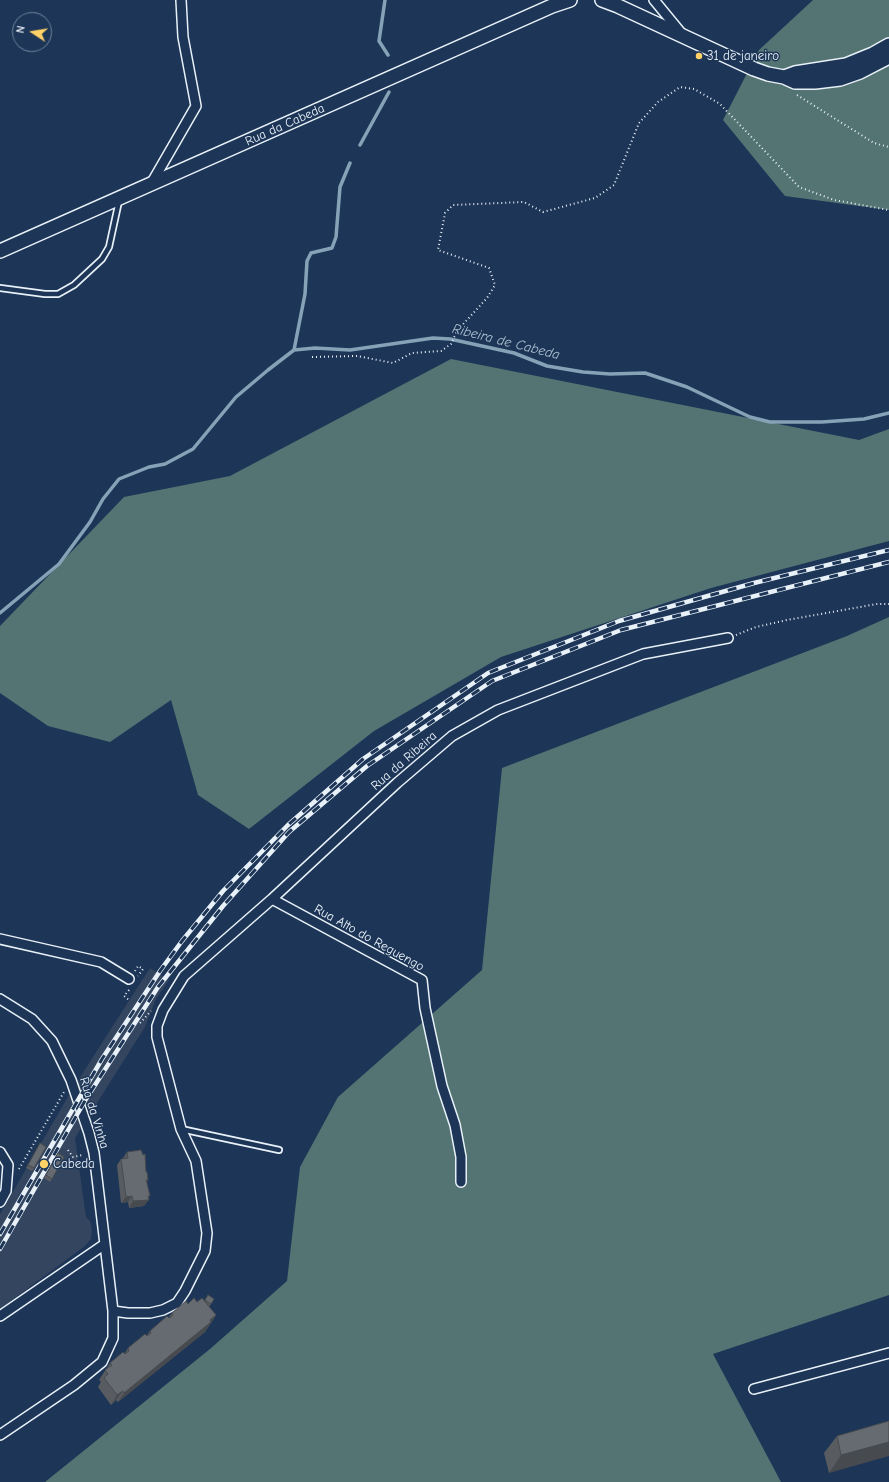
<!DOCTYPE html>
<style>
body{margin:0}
#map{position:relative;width:889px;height:1482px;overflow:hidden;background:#1d3557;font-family:"Comic Neue",sans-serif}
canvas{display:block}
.north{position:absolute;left:12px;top:12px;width:40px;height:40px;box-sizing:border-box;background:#1d3557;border:1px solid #6e8097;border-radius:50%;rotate:282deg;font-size:11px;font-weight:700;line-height:16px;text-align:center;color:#e8f1f8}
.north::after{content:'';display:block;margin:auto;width:14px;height:18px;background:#ffd166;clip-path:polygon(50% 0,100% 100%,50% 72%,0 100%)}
</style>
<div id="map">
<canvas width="889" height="1482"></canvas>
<div class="north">N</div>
</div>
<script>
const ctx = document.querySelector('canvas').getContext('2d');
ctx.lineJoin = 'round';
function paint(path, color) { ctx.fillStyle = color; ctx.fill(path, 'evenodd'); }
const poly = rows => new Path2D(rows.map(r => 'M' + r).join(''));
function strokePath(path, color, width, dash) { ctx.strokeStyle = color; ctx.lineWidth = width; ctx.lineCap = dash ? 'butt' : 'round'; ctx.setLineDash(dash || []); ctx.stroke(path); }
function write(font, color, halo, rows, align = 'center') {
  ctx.font = font + ' "Comic Neue",sans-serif'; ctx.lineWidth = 3; ctx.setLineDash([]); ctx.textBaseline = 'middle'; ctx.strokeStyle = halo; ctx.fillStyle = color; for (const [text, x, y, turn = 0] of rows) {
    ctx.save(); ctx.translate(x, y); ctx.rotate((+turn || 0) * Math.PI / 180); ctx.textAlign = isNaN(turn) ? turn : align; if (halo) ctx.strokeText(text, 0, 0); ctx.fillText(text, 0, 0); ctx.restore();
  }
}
paint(poly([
 [150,968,169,980,156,999,145,1027,75,1138,86,1217,90,1221,92,1229,91,1239,85,1246,0,1309,0,1214,73,1088]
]), '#33455f');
paint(poly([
 [813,0,889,0,889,210,785,196,723,120,759,50],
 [451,359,859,440,889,429,889,541,711,588,501,657,374,731,249,829,198,795,171,700,110,742,48,726,0,693,0,626,124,497,230,476],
 [889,617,889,1295,713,1354,781,1482,45,1482,210,1349,287,1281,300,1167,338,1097,482,970,502,768,847,636]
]), '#547473');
strokePath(poly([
 [385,0,379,41,388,55],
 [360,145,389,92],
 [294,350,305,294,307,261,311,253,332,248,336,237,340,187,350,163],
 [0,613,59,564,90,522,103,499,119,479,149,467,165,464,193,449,236,397,268,370,294,350,315,348,350,350,433,338,450,339,514,353,547,366,583,372,610,374,645,373,687,387,750,417,770,422,822,422,864,419,889,413]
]), '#86a2b7', 3.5);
const service = poly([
 [0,288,45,294,58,294,74,285,102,259,109,247,119,201],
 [181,1129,279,1150]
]);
const minor = poly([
 [654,0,682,34],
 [151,184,196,106,183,37,181,0],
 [272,899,422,980,425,1008,442,1086,455,1125,461,1157,461,1182],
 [0,939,101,962,129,979],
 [0,999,32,1019,52,1041,71,1080,89,1133,94,1153,113,1311],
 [0,1152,8,1165,6,1191,0,1202],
 [0,1316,105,1244],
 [754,1389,889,1353],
 [0,1435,74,1385,102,1362,113,1338,113,1311,128,1313,150,1313,163,1310,177,1303,185,1291,205,1251,207,1233,196,1161,181,1129,157,1037,157,1026,163,1010,184,976,272,899,397,783,452,736,498,710,643,654,728,638]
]);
const secondary = poly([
 [602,0,618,6,754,69,768,74,784,77,795,82,815,82,840,79,860,72,889,57],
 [784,77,795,73,846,65,873,54,889,45],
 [0,251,552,6,570,0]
]);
strokePath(service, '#e8f1f8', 8);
strokePath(minor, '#e8f1f8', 12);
strokePath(secondary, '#e8f1f8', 16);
strokePath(poly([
 [797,95,874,143,889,147],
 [312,357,357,356,393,363,412,353,441,351,451,344,457,331,487,298,495,285,489,268,438,250,445,213,453,205,524,202,543,212,595,198,614,185,639,123,658,102,680,87,694,89,720,104,799,187,834,200,889,210],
 [736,635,756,627,787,620,877,604,889,604],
 [135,971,138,966,143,969,138,976],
 [129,990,124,996,129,1000],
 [140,1023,151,1011],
 [68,1150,73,1157,83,1155],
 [19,1169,64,1092]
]), '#e8f1f8', 2, [1, 3]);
strokePath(service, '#1d3557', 4.5);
strokePath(minor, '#1d3557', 9);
strokePath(secondary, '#1d3557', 13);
const rail = poly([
 [0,1234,102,1059,160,971,182,941,223,891,288,825,363,759,488,673,619,621,754,583,889,550],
 [0,1249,86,1099,158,987,223,906,289,832,367,766,492,681,621,630,889,562]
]);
strokePath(rail, '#e8f1f8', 4.5);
strokePath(rail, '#1d3557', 3, [9]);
paint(poly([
 [40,1143,34,1168,32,1171,26,1168],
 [127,1152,146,1172,148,1180,147,1182,148,1198,144,1206,129,1208,128,1202,121,1203,117,1165,121,1159,123,1159,123,1158],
 [58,1153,52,1179,50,1182,44,1178],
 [208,1295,211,1304,209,1307,216,1315,205,1332,118,1402,116,1400,111,1405,98,1387,101,1382,99,1380,110,1363,125,1353,128,1348,147,1335,150,1331,168,1318,172,1313,188,1304,204,1301],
 [889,1421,829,1473,824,1453,837,1436]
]), '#585c61');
paint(poly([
 [132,1196,128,1202,121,1203,126,1197],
 [148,1196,150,1196,147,1200,149,1200,144,1206,129,1208,133,1201],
 [216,1315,205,1332,118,1402,124,1393],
 [123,1391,116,1400,111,1405,117,1395],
 [889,1442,889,1456,829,1473,841,1455]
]), '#474b4f');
const building = poly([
 [40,1143,46,1147,34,1168,28,1165,40,1143],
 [141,1150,143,1155,145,1154,146,1172,147,1172,148,1180,146,1180,147,1183,150,1196,148,1196,149,1200,133,1201,132,1196,126,1197,121,1159,128,1158,127,1152,141,1150],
 [58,1153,64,1157,52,1179,46,1175,58,1153],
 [208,1295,214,1299,211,1304,205,1300,208,1295],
 [194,1298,197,1302,202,1298,216,1315,210,1320,211,1322,124,1393,123,1391,117,1395,104,1378,108,1374,105,1370,112,1365,110,1363,123,1352,125,1354,129,1351,128,1348,145,1334,147,1336,151,1333,150,1331,167,1316,169,1318,171,1317,173,1315,172,1313,186,1301,188,1304,194,1298],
 [889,1421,889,1442,841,1455,837,1436,889,1421]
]);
paint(building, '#666b71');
strokePath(building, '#474b4f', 1);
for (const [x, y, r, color] of [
 [699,56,4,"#ffd166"],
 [44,1164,5,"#ffd166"]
]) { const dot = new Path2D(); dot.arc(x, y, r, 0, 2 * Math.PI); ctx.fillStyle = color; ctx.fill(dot); strokePath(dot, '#1d3557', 1.5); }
write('13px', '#e8f1f8', '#1d3557', [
 ["31 de janeiro",707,56],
 ["Cabeda",53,1164]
], 'left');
write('13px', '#e8f1f8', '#1d3557', [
 ["Rua da Cabeda",285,125,-24],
 ["Rua da Ribeira",404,761,-41],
 ["Rua Alto do Reguengo",369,938,29],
 ["Rua da Vinha",94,1113,73]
]);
write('italic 14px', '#afc3d2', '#1d3557', [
 ["Ribeira de Cabeda",506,342,14]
]);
</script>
